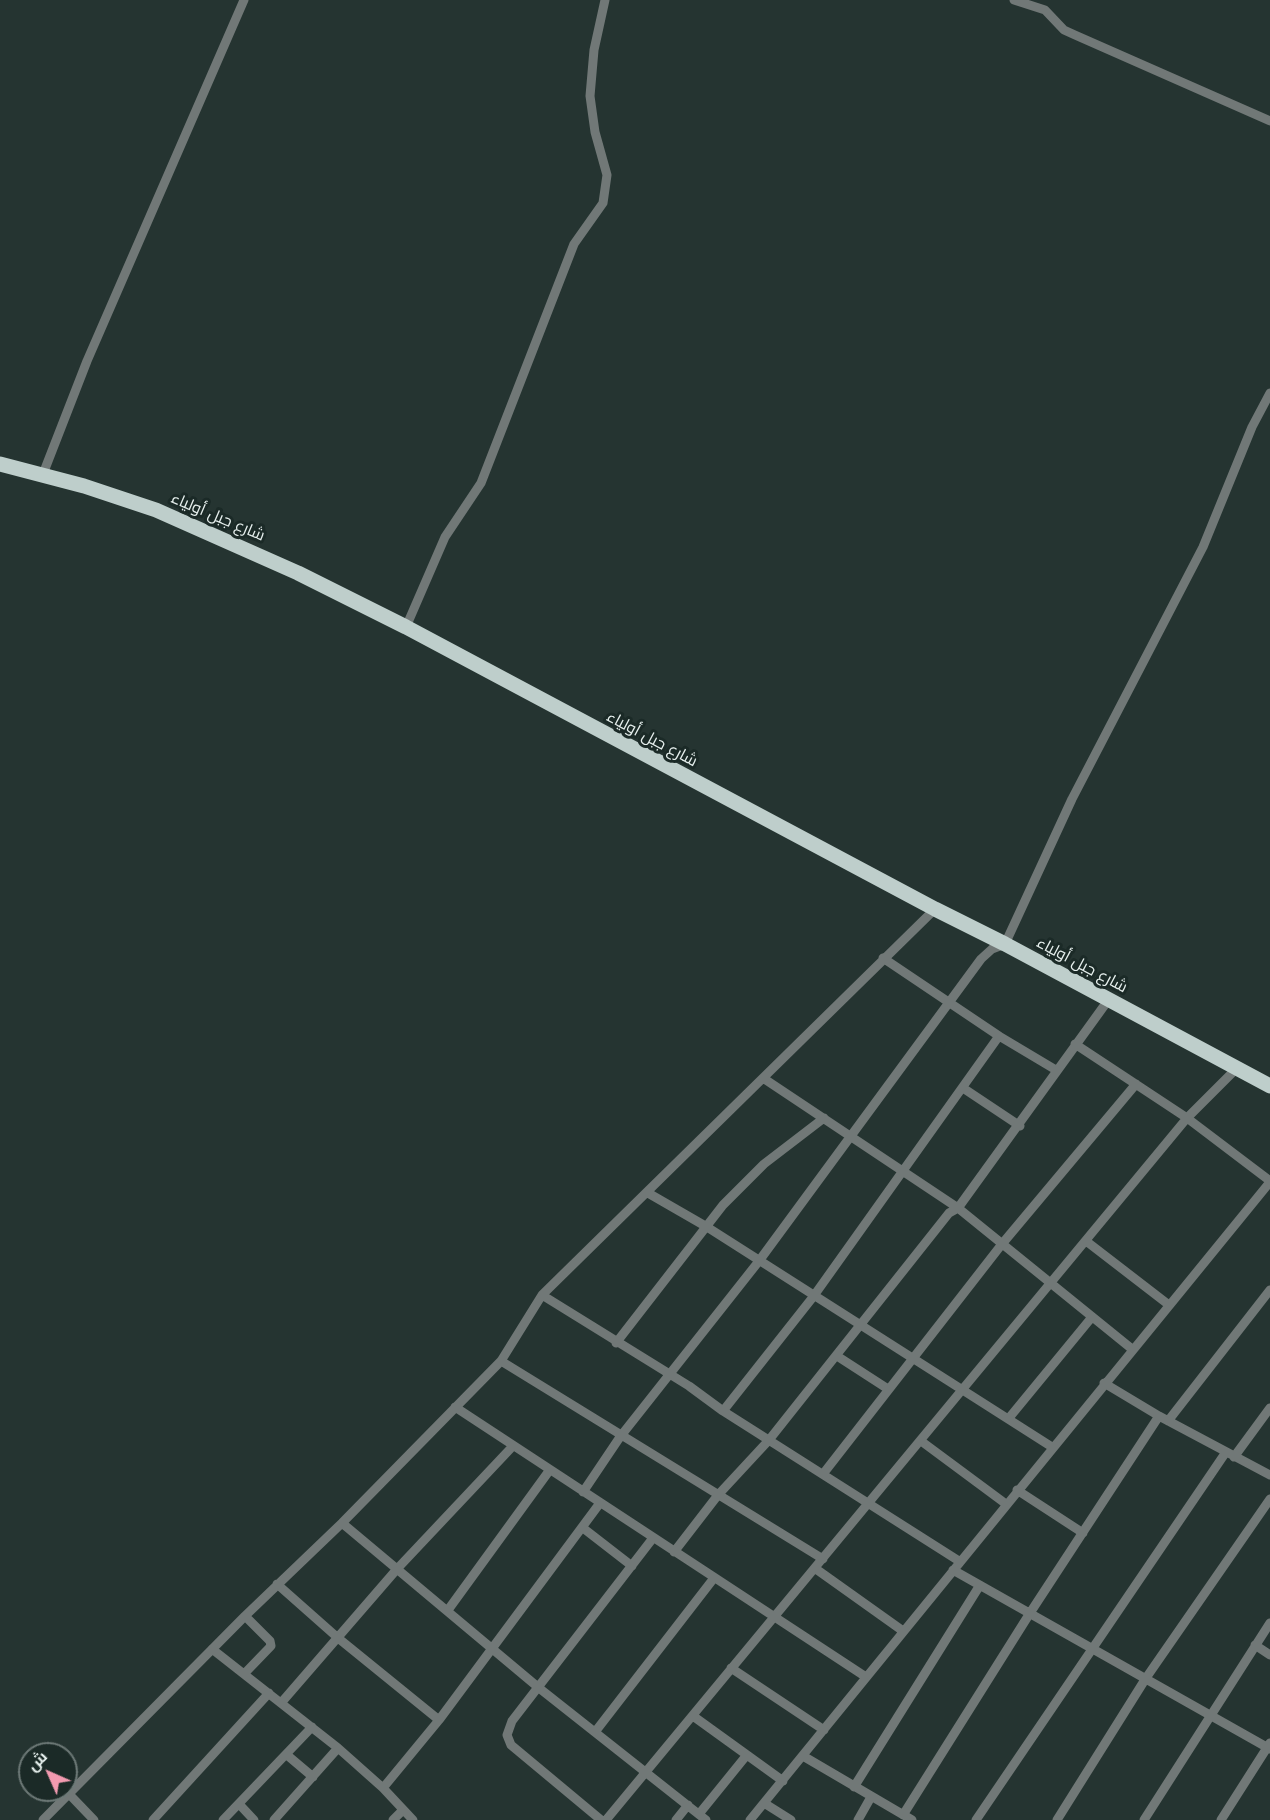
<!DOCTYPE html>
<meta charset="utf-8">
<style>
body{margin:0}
#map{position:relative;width:1270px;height:1820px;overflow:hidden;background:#253431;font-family:Inter,Cairo,sans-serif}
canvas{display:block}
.north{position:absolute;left:18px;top:1742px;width:60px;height:60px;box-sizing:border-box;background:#1b2a27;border:2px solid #6d7977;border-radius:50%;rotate:315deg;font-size:16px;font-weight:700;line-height:24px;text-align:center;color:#e7f0ee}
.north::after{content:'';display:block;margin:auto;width:21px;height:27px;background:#f29ab0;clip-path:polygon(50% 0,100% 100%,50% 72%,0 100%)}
</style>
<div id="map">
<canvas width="1270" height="1820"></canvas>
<div class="north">ش</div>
</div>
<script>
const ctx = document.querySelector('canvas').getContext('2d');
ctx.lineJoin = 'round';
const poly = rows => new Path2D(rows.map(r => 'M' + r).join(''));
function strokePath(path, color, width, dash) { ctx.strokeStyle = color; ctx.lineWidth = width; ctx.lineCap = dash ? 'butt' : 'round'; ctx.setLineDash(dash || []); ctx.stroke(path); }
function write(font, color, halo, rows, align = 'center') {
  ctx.font = font + ' Inter,Cairo,sans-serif'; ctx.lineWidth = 6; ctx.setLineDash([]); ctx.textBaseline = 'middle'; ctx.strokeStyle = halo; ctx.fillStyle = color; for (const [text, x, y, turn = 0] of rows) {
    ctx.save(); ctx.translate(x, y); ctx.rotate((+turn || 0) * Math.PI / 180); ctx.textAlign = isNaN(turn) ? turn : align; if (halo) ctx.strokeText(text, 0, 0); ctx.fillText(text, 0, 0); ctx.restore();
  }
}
strokePath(poly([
 [1014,0,1045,10,1064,30,1075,35,1270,121],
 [43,474,87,361,244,0],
 [406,627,445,537,481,483,574,244,603,203,607,175,595,132,590,96,594,50,605,0],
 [883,958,999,1036,1056,1070],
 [1075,1044,1187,1118,1270,1181],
 [763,1078,958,1208,1132,1349],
 [963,1088,1020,1126],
 [648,1193,707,1227,1052,1447],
 [1086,1241,1169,1305],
 [542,1295,689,1386,723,1411,959,1561],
 [616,1343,723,1205,764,1164,824,1118],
 [837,1356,888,1389],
 [501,1361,823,1559],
 [1104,1383,1159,1416,1270,1475],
 [455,1407,866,1677],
 [723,1411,813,1297,999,1036],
 [1009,1418,1092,1317],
 [1168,1421,1270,1290],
 [921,1441,1006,1504],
 [1234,1457,1270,1408],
 [823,1474,1002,1244,1136,1084],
 [1017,1490,1083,1533],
 [583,1492,620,1437,759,1261,981,959,992,949,1005,944,1072,799,1203,547,1252,427,1270,393],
 [342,1523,539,1688,706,1820],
 [583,1528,632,1566],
 [674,1552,718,1495,769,1440,949,1213,958,1208,1109,999],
 [816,1569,903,1631],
 [953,1570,1270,1749],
 [277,1584,338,1638,439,1720],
 [448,1610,549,1471],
 [1255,1645,1270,1655],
 [212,1649,338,1748,383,1788,413,1820],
 [731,1668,824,1730],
 [244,1674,271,1646,270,1641,245,1616],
 [281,1703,397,1569,512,1447],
 [693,1716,783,1781],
 [595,1732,714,1578],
 [287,1755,313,1777],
 [803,1756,912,1820],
 [854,1787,980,1585],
 [383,1788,439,1720,600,1503],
 [69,1794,94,1820],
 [764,1803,791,1820],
 [239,1804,254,1820],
 [699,1814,746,1756],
 [903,1815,1030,1613,1159,1416],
 [43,1820,245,1616,342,1523,501,1361,542,1295,935,909],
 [153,1820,269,1693],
 [223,1820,312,1727],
 [274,1820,338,1748],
 [393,1820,402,1811],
 [601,1820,511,1745,507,1735,512,1721,653,1538],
 [606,1820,1187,1118,1237,1068],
 [676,1820,688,1805],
 [750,1820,1270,1182],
 [858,1820,871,1797],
 [976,1820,1226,1452],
 [1057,1820,1146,1678,1270,1499],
 [1144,1820,1270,1623],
 [1221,1820,1270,1743]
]), '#717877', 9);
strokePath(poly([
 [0,464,84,486,156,510,298,573,406,627,935,909,1005,944,1270,1086]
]), '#bececb', 15);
write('16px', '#e7f0ee', '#1b2a27', [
 ["شارع جبل أولياء",218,517,23],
 ["شارع جبل أولياء",652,739,28],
 ["شارع جبل أولياء",1082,965,28]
]);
</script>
